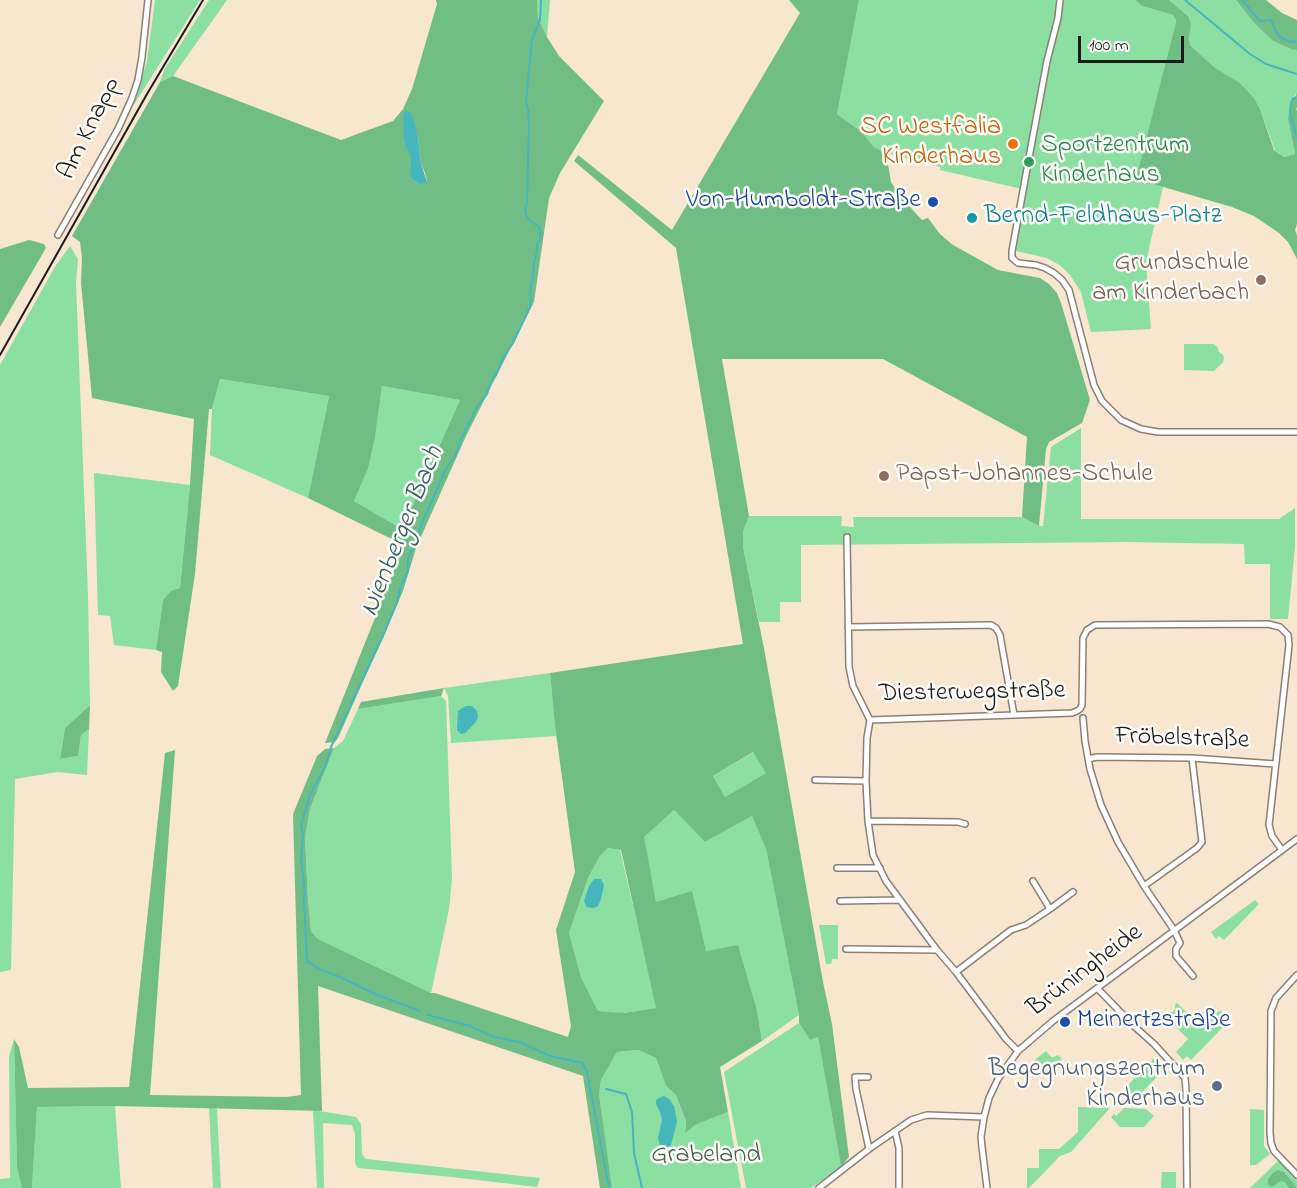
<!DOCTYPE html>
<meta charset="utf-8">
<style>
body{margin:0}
#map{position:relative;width:1297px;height:1188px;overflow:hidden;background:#f7e6d0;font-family:"Indie Flower",sans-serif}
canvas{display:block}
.scale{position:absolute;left:1078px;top:36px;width:106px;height:27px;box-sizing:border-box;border:3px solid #1c1c1c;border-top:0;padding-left:8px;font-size:18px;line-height:21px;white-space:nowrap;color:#1c1c1c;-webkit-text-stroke:4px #fdfcf7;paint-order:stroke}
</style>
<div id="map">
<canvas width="1297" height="1188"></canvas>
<div class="scale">100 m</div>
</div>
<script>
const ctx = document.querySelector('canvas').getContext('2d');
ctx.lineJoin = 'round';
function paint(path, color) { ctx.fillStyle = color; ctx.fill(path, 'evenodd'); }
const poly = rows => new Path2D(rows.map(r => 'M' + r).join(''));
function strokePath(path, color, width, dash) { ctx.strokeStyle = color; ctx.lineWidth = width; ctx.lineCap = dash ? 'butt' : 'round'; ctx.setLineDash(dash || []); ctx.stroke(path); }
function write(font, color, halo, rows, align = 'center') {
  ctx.font = font + ' "Indie Flower",sans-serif'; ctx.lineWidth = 5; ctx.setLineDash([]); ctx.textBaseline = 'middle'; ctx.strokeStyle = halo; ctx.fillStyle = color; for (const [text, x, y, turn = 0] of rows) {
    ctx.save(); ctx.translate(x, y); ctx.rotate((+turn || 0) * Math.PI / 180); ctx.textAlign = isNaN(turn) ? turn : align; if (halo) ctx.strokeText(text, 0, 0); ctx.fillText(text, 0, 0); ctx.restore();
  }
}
paint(poly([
 [155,0,200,0,133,106,147,61],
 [209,0,227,0,173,76,160,82,164,70],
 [537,0,550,0,547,37,538,18],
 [859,0,1135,0,1142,6,1173,15,1176,20,1175,26,1137,179,1163,187,1146,262,1151,329,1091,332,1081,292,1070,275,1061,266,1047,258,1016,251,1016,248,1026,190,940,170,940,167,886,153,874,147,862,132,837,114],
 [1169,0,1236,0,1254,23,1273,41,1293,50,1297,50,1297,93,1295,95,1288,119,1295,154,1284,157,1275,150,1260,109,1254,98,1240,83,1214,67,1190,45,1189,38,1191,25,1189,17],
 [70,246,78,259,76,283,88,595,90,705,65,728,60,759,78,756,81,735,89,729,87,775,58,772,15,779,11,970,0,972,0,365,56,265],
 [1184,344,1214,344,1218,348,1219,352,1223,355,1224,358,1223,362,1214,371,1184,370],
 [220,379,329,396,308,498,210,455,212,409],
 [382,386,460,400,402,529,354,501,368,469,375,438],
 [1081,428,1081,519,1279,519,1295,508,1295,547,1288,619,1270,619,1270,564,1245,564,1244,544,1127,542,801,545,801,602,780,602,780,622,759,622,743,547,743,531,749,516,842,516,841,526,854,527,853,517,1022,517,1039,526,1043,526,1051,447],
 [94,473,190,485,180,588,163,600,156,650,114,645,110,616,98,615],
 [550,673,556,736,451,743,448,696,444,688],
 [441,696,446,701,452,879,449,909,431,993,318,939,311,931,308,899,305,838,310,809,334,748,343,741,358,709],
 [754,752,766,773,725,797,713,776],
 [674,810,705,842,752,816,766,849,799,1015,762,1041,757,1010,738,946,706,951,656,902,643,837],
 [608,848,620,850,657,1008,624,1013,598,1011,581,977,569,933,588,878,600,856],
 [1255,900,1259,904,1224,940,1219,936,1216,939,1211,932],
 [819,925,838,925,838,959,832,959,831,964,826,964],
 [1177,1003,1189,1015,1187,1018,1192,1023,1202,1012,1216,1012,1222,1011,1222,1028,1191,1060,1187,1056,1183,1060,1176,1052,1188,1039,1162,1013,1172,1012,1175,1009,1175,1005],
 [799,1023,810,1040,818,1037,841,1167,811,1188,746,1188,724,1072],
 [14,1039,17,1167,22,1185,22,1188,0,1188,0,1179,10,1178,9,1056],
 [638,1050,656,1058,666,1086,676,1095,686,1121,685,1132,695,1125,728,1112,741,1188,612,1188,601,1113,599,1094,601,1080,617,1052],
 [1046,1051,1052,1058,1058,1055,1060,1057,1062,1061,1061,1068,1027,1068,1032,1062],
 [1154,1058,1160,1063,1164,1070,1138,1096,1127,1096,1127,1086],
 [115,1106,121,1188,32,1188,37,1107],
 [209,1107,217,1109,221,1188,213,1188],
 [1078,1107,1110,1108,1071,1152,1060,1156,1029,1188,1027,1188,1027,1168,1039,1168,1039,1149,1059,1149,1078,1132],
 [1124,1108,1146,1109,1154,1116,1144,1127,1120,1127,1111,1117,1114,1114,1116,1116],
 [1250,1109,1264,1110,1264,1146,1270,1154,1256,1165,1250,1165],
 [313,1110,356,1117,361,1124,362,1154,366,1159,540,1178,537,1187,452,1177,358,1168,355,1163,355,1134,352,1125,323,1123,324,1188,317,1188],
 [1279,1160,1297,1180,1297,1188,1250,1188],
 [1162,1172,1176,1172,1176,1188,1161,1188]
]), '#8bdfa0');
paint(poly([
 [436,0,537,0,538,18,547,37,559,56,604,101,560,173,549,198,534,302,466,436,416,548,403,591,338,738,335,742,325,743,404,545,308,498,329,396,220,379,212,409,209,409,195,574,178,686,173,691,161,672,162,652,156,650,163,600,171,591,180,588,190,485,194,419,92,398,81,283,82,258,80,242,72,236,160,82,173,76,341,140,393,121,403,109,412,89,437,4],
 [415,128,418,138,421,163,425,173,427,181,419,183,413,180,410,165],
 [382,386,460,400,402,529,354,501,368,469,375,438],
 [789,0,859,0,837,114,862,132,874,147,886,153,891,182,899,195,922,220,928,218,940,234,953,245,998,270,1040,278,1049,284,1057,293,1061,303,1090,400,1082,423,1049,442,1046,449,1039,526,1022,517,1027,437,883,359,722,359,749,516,743,531,743,547,764,648,823,982,832,1024,849,1157,841,1167,818,1037,810,1040,799,1023,799,1015,766,849,752,816,705,842,674,810,644,837,656,902,692,891,706,951,738,945,757,1010,762,1041,720,1067,728,1112,695,1125,685,1133,686,1121,676,1095,666,1086,656,1058,638,1050,617,1052,601,1080,599,1094,612,1188,600,1188,583,1076,318,986,322,1111,115,1106,37,1107,32,1188,22,1188,17,1167,14,1039,19,1047,28,1088,129,1087,165,753,175,750,150,1095,286,1097,301,1095,293,814,317,756,325,749,334,748,310,809,305,838,308,899,311,931,318,939,431,993,435,993,568,1037,571,1026,556,930,575,872,555,726,550,673,743,644,676,248,574,161,578,155,672,230,800,13],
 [753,752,766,773,725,797,713,776],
 [608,848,621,850,656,1008,624,1013,598,1011,581,977,569,933,588,878,600,856],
 [1135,0,1169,0,1189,17,1191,25,1189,38,1190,45,1214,67,1240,83,1254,98,1260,109,1274,150,1284,157,1295,154,1288,119,1290,107,1297,93,1297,108,1296,108,1297,111,1297,224,1295,230,1297,235,1297,259,1288,242,1279,233,1254,216,1232,207,1136,179,1175,26,1176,20,1173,15,1142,6],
 [1236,0,1266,0,1282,13,1297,20,1297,50,1293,50,1273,41,1254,23],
 [29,240,44,244,46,248,0,327,0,249],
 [444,688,441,696,358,709,361,702],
 [90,705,89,729,81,735,78,756,60,759,65,728],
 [1278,1170,1284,1172,1297,1188,1289,1188,1285,1182,1281,1181,1272,1187,1268,1185,1268,1179,1273,1173]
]), '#70be86');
paint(poly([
 [406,111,410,112,413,117,418,138,421,163,426,179,427,181,424,183,420,184,413,180,411,177,410,165,411,155,406,147,404,139,403,117,404,112],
 [466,706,472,706,477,711,478,718,475,723,465,733,461,734,457,730,458,711],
 [594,879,601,879,604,885,601,899,598,906,593,908,587,907,584,901,589,886],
 [664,1096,669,1099,674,1106,677,1121,671,1145,665,1148,660,1146,658,1138,662,1120,660,1112,656,1104,656,1100,659,1098]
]), '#46b6bd');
strokePath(poly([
 [1185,0,1250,54,1266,64,1297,74],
 [1242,0,1260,21,1271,20,1277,34,1283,39,1290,42,1297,41],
 [1297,97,1293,99,1291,103,1290,113,1297,138],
 [420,1011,373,993,342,978,319,969,310,963,307,962,304,899,305,894,301,859,303,837,301,825,310,795,325,767,331,747,383,636,398,600,401,586,408,571,408,558,417,539,422,523,447,467,455,456,461,439,477,407,487,394,491,381,496,375,503,358,513,343,530,307,531,295,530,292,533,275,534,263,537,252,537,244,540,240,541,232,538,226,529,220,526,215,525,209,527,203,529,123,528,119,529,114,526,102,532,40,540,20,541,0],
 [428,1015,467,1025,494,1037,519,1042,550,1056,583,1063,587,1072,609,1188],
 [606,1089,626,1094,632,1112,634,1153,642,1188]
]), '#46b6bd', 2);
const street = poly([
 [1060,0,1058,18,1047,61,1033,136,1012,251,1012,258,1018,263,1036,265,1045,268,1054,273,1062,280,1069,290,1094,385,1102,401,1121,420,1141,429,1158,432,1297,432],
 [58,235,118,129,132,98,138,80,142,57,148,0],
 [847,537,849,667,853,686,870,720,1072,713,1077,711,1080,709,1082,705,1083,638,1087,630,1095,625,1268,624,1280,627,1288,635,1289,645,1269,825,1272,836,1282,850],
 [848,627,991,625,996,628,1000,635,1014,715],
 [1083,718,1085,741,1090,769,1101,805,1118,842,1144,886,1174,930,1180,943,1176,949,1176,956,1193,976],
 [870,720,867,738,866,781,868,821,873,855,886,881,937,950,956,972,1006,1039,1018,1051],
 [1088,759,1097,757,1192,758,1275,764],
 [815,780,866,781],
 [868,821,958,822,965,824],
 [837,868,880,868],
 [1144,886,1197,848,1202,842,1192,758],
 [840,901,900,900],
 [1050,909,1073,892],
 [846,949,937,950],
 [956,972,1011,930,1026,925,1050,909,1033,881],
 [1297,975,1276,998,1271,1011,1270,1133,1271,1143,1274,1151,1297,1175],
 [1097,988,1135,1027,1154,1044,1185,1078,1186,1090,1187,1188],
 [868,1077,855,1077,856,1089,869,1149],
 [895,1131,899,1148,899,1188],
 [819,1188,869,1149,911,1120,927,1115,984,1117],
 [987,1188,982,1147,981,1137,984,1117,989,1098,998,1079,1018,1051,1053,1021,1297,839]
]);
strokePath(street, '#8a8176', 8);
strokePath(street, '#fff', 5);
strokePath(poly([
 [0,355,147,94,203,0]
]), '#1c1c1c', 2);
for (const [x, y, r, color] of [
 [1013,144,6,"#e8710a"],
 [1029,162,6,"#2e9e5b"],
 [933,202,6,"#1a4fb4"],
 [972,218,6,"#0f9aa8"],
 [1261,280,6,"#8d6e63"],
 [884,476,6,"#8d6e63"],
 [1065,1022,6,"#1a4fb4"],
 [1217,1086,6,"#5c6f8a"]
]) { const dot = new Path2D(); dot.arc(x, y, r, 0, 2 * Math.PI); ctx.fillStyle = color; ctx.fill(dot); strokePath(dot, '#fdfcf7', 2); }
write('26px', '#1c1c1c', '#fdfcf7', [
 ["Am Knapp",91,129,-64],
 ["Diesterwegstraße",972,694,-1],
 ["Fröbelstraße",1182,740,2],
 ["Brüningheide",1086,972,-37]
]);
write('26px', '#c56008', '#fdfcf7', [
 ["SC Westfalia",1001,129],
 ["Kinderhaus",1001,159]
], 'right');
write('26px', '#27864d', '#fdfcf7', [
 ["Sportzentrum",1041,147],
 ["Kinderhaus",1041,177]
], 'left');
write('26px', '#164399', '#fdfcf7', [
 ["Von-Humboldt-Straße",921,202],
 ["Meinertzstraße",1077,1022,"left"]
], 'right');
write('26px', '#0d838f', '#fdfcf7', [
 ["Bernd-Feldhaus-Platz",984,218]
], 'left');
write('26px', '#785e54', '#fdfcf7', [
 ["Grundschule",1249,265],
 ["am Kinderbach",1249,295],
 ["Papst-Johannes-Schule",896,476,"left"]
], 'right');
write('26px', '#4e5e75', '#fdfcf7', [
 ["Begegnungszentrum",1205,1071],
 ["Kinderhaus",1205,1101]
], 'right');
write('26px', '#43604a', '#fdfcf7', [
 ["Grabeland",706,1157]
]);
write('italic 27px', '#2f6164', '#fdfcf7', [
 ["Nienberger Bach",404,532,-68]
]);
</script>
